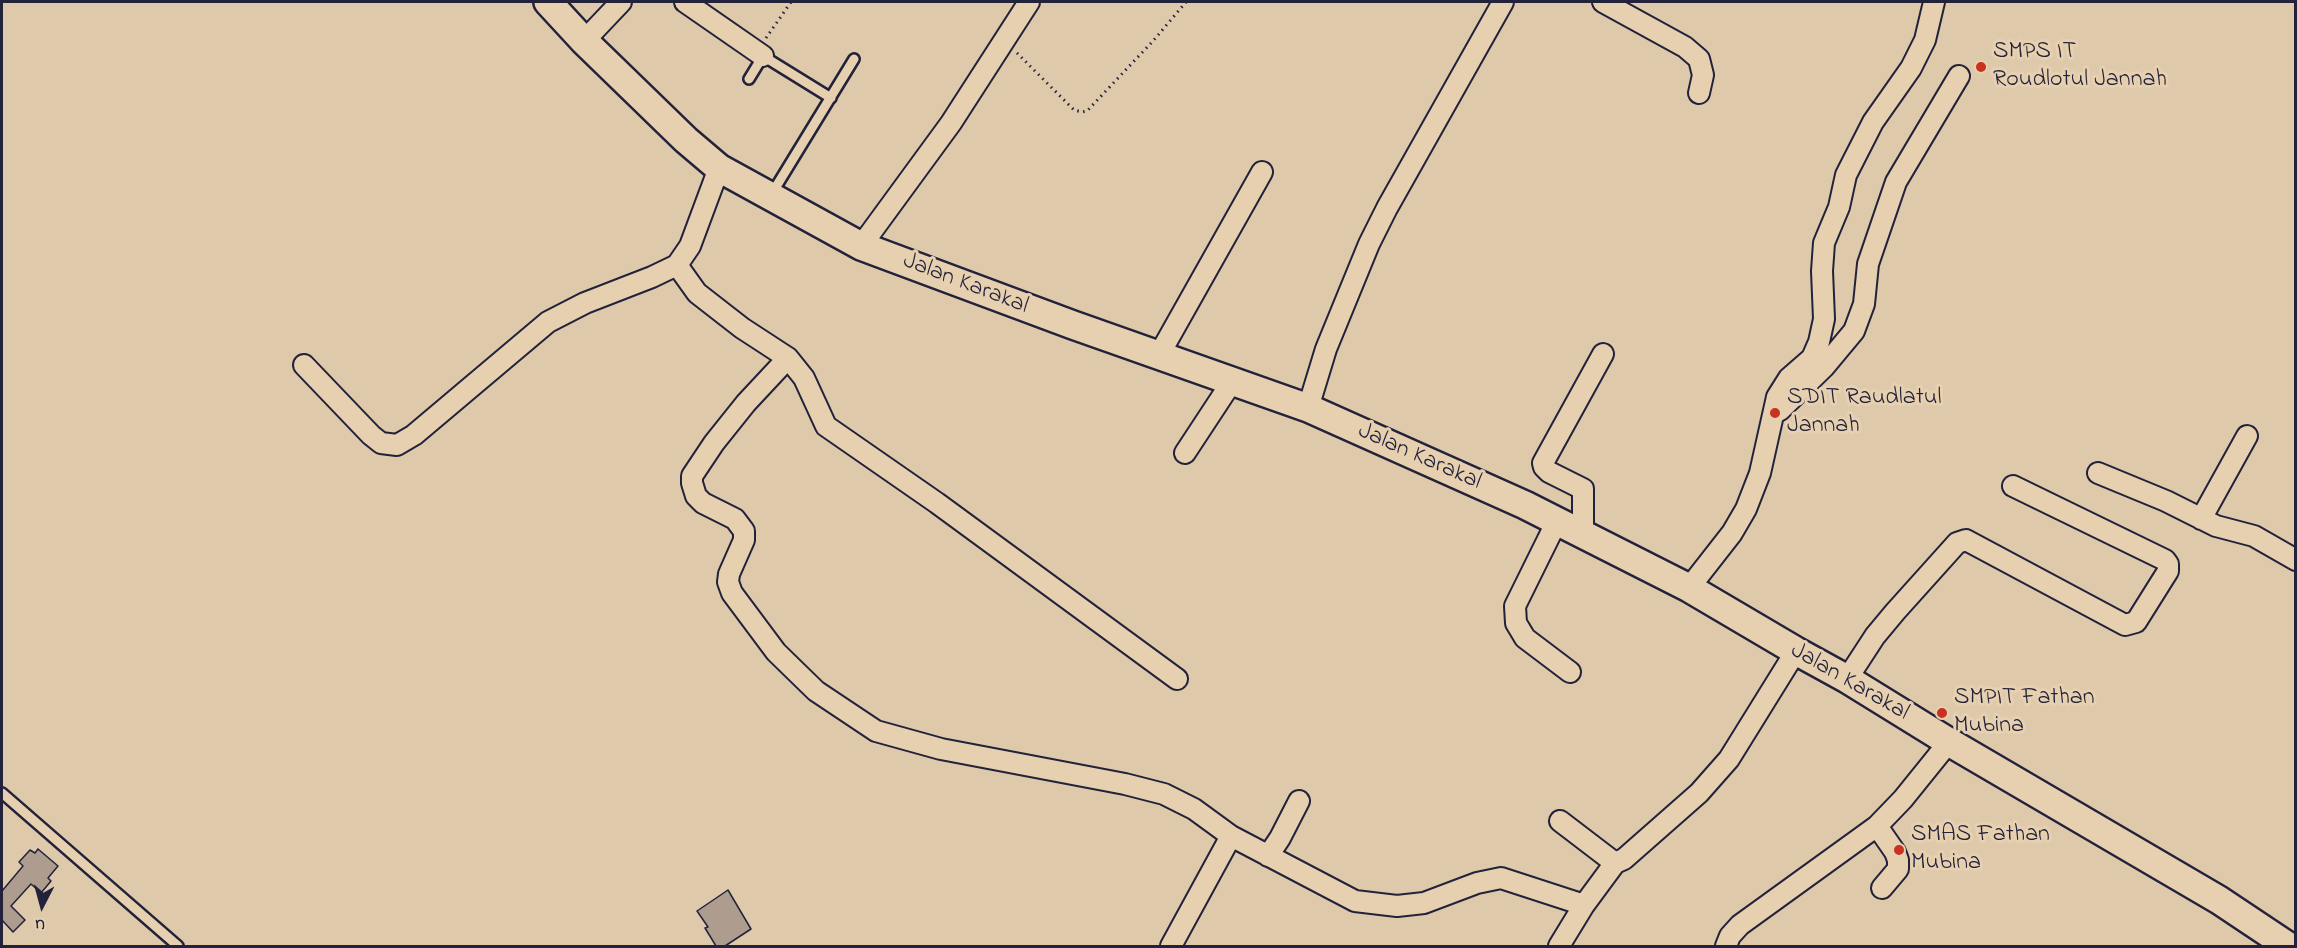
<!DOCTYPE html>
<style>
body{margin:0}
#map{position:relative;width:2297px;height:948px;overflow:hidden;background:#dfc9ab;font-family:"Indie Flower",sans-serif}
canvas{display:block}
.frame{position:absolute;inset:0;border:3px solid #22223b;pointer-events:none}
.north{position:absolute;left:12px;top:876px;width:60px;height:60px;-webkit-text-stroke:4px #e7d0b0;paint-order:stroke;rotate:186deg;font-size:16px;font-weight:700;line-height:24px;text-align:center;color:#22223b}
.north::after{content:'';display:block;margin:auto;width:21px;height:27px;background:#22223b;clip-path:polygon(50% 0,100% 100%,50% 72%,0 100%)}
</style>
<div id="map">
<canvas width="2297" height="948"></canvas>
<div class="frame"></div>
<div class="north">U</div>
</div>
<script>
const ctx = document.querySelector('canvas').getContext('2d');
ctx.lineJoin = 'round';
function paint(path, color) { ctx.fillStyle = color; ctx.fill(path, 'evenodd'); }
const poly = rows => new Path2D(rows.map(r => 'M' + r).join(''));
function strokePath(path, color, width, dash) { ctx.strokeStyle = color; ctx.lineWidth = width; ctx.lineCap = dash ? 'butt' : 'round'; ctx.setLineDash(dash || []); ctx.stroke(path); }
function write(font, color, halo, rows, align = 'center') {
  ctx.font = font + ' "Indie Flower",sans-serif'; ctx.lineWidth = 6; ctx.setLineDash([]); ctx.textBaseline = 'middle'; ctx.strokeStyle = halo; ctx.fillStyle = color; for (const [text, x, y, turn = 0] of rows) {
    ctx.save(); ctx.translate(x, y); ctx.rotate((+turn || 0) * Math.PI / 180); ctx.textAlign = isNaN(turn) ? turn : align; if (halo) ctx.strokeText(text, 0, 0); ctx.fillText(text, 0, 0); ctx.restore();
  }
}
const building = poly([
 [38,849,58,866,48,878,51,881,41,893,31,884,11,906,25,920,13,932,2,920,2,891,23,866,19,862,30,850,35,853,38,849],
 [728,890,751,929,725,946,716,946,705,928,708,927,697,911,728,890]
]);
paint(building, '#ae9d8e');
strokePath(building, '#22223b', 1.5);
const service = poly([
 [749,79,763,56,831,98],
 [771,195,854,59],
 [2,793,178,946]
]);
const minor = poly([
 [685,2,763,56],
 [1603,2,1685,47,1699,59,1703,75,1699,93],
 [584,41,621,2],
 [719,168,690,246,677,265,697,293,742,328,788,358,804,378,826,426,937,503,1177,679],
 [861,246,951,123,1029,2],
 [1159,355,1262,172],
 [788,358,746,403,714,443,692,476,692,483,696,496,703,503,735,519,744,531,744,540,729,574,728,582,732,593,776,652,816,691,876,731,941,749,1125,784,1164,794,1194,809,1231,836,1355,901,1397,906,1424,903,1477,883,1501,878,1584,905],
 [304,365,371,435,381,443,397,445,414,435,548,322,585,303,652,277,677,265],
 [1308,408,1326,349,1369,244,1387,208,1503,2],
 [1774,413,1780,410,1824,367,1854,331,1864,304,1868,264,1896,182,1959,76],
 [1185,453,1233,380],
 [2098,473,2166,501,2216,526,2254,536,2296,560],
 [2201,519,2247,436],
 [1556,523,1515,606,1516,623,1525,638,1570,672],
 [1583,535,1583,489,1549,472,1544,467,1543,463,1603,354],
 [1689,588,1732,533,1746,509,1760,473,1777,397,1789,378,1812,358,1819,342,1824,319,1822,271,1824,243,1839,207,1846,175,1873,122,1911,68,1925,40,1934,2],
 [1847,679,1875,636,1895,612,1957,543,1966,540,2125,625,2136,622,2168,571,2168,564,2165,560,2013,486],
 [1560,821,1615,863],
 [1877,826,1895,852,1898,860,1898,869,1882,888],
 [1268,856,1280,838,1299,801],
 [1171,946,1231,836],
 [1559,946,1584,905,1615,863,1624,859,1699,793,1729,759,1796,651],
 [1726,946,1730,936,1740,925,1877,826,1903,799,1949,742]
]);
const secondary = poly([
 [548,2,584,41,686,140,719,168,861,246,1073,325,1308,408,1525,505,1689,588,1796,651,1847,679,1949,742,2219,900,2288,946]
]);
strokePath(service, '#22223b', 14);
strokePath(minor, '#22223b', 24);
strokePath(secondary, '#22223b', 32);
strokePath(poly([
 [766,38,791,2],
 [1017,53,1074,110,1082,112,1087,111,1153,41,1186,2]
]), '#22223b', 3, [1.5, 4.5]);
strokePath(service, '#e7d0b0', 9);
strokePath(minor, '#e7d0b0', 20);
strokePath(secondary, '#e7d0b0', 27);
for (const [x, y, r, color] of [
 [1981,67,6,"#c8321e"],
 [1775,413,6,"#c8321e"],
 [1942,713,6,"#c8321e"],
 [1899,850,6,"#c8321e"]
]) { const dot = new Path2D(); dot.arc(x, y, r, 0, 2 * Math.PI); ctx.fillStyle = color; ctx.fill(dot); strokePath(dot, '#e7d0b0', 2); }
write('24px', '#22223b', '#e7d0b0', [
 ["SMPS IT",1993,53],
 ["Roudlotul Jannah",1993,81],
 ["SDIT Raudlatul",1787,399],
 ["Jannah",1787,427],
 ["SMPIT Fathan",1954,699],
 ["Mubina",1954,727],
 ["SMAS Fathan",1911,836],
 ["Mubina",1911,864]
], 'left');
write('24px', '#22223b', '#e7d0b0', [
 ["Jalan Karakal",965,285,21],
 ["Jalan Karakal",1419,458,24],
 ["Jalan Karakal",1849,683,30]
]);
</script>
